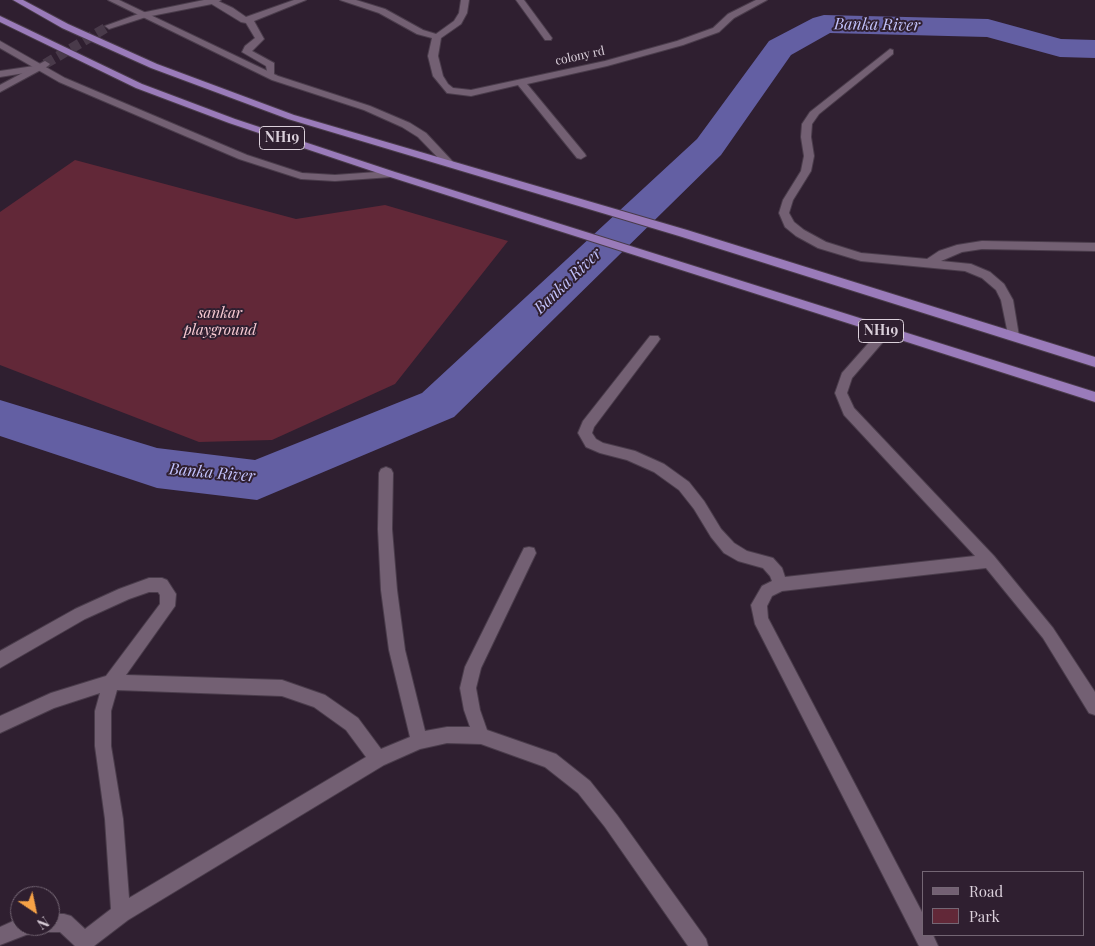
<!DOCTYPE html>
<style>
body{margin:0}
#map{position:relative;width:1095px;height:946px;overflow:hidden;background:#2f1f30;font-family:"Playfair Display",serif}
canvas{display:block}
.legend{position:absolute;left:922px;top:871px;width:162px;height:65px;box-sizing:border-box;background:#2f1f30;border:1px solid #746674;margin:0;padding:6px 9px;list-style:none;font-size:15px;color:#dbd0db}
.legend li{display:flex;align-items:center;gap:10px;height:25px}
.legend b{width:25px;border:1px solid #746674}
.north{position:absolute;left:10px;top:886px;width:50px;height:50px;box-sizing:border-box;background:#2f1f30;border:1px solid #746674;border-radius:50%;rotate:146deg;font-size:14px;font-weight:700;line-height:20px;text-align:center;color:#dbd0db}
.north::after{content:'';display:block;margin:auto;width:18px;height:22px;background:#f6a246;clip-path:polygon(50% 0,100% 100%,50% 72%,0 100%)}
</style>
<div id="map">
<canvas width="1095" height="946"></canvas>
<ul class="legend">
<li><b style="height:6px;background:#736073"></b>Road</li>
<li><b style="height:14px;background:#622838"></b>Park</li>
</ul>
<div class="north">N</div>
</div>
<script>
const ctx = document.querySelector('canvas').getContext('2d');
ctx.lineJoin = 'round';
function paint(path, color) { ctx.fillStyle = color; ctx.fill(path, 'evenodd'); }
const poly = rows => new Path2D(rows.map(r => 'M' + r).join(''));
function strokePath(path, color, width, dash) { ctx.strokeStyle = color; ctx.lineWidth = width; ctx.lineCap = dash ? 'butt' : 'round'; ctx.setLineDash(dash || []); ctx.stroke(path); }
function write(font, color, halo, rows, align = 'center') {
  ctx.font = font + ' "Playfair Display",serif'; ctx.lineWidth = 4; ctx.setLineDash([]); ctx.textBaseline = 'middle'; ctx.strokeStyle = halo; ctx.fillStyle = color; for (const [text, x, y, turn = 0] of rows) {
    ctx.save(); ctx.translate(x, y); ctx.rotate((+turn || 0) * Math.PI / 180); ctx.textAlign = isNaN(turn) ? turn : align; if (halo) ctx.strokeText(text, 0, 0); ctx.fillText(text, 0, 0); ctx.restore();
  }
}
paint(poly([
 [75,160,296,219,385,205,508,241,395,384,272,440,199,442,0,365,0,212]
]), '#622838');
paint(poly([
 [824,15,988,19,1061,39,1095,40,1095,58,1060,57,987,37,830,33,791,55,721,155,454,417,257,500,157,488,0,436,0,400,157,448,255,460,422,393,697,139,769,41,813,18,824,15]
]), '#635fa3');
strokePath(poly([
 [45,64,109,26]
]), '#493a4a', 10, [10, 5]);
const minor = poly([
 [205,0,216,0,233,8,246,17,294,0,306,0,254,21,264,39,252,51,274,63,274,77,268,77,266,66,242,52,245,46,255,38,246,23,241,22,205,0],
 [340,0,356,0,385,9,423,30,436,34,454,21,459,13,461,0,469,0,467,13,461,24,441,38,438,56,443,76,448,84,453,88,471,90,605,61,677,41,713,28,728,14,756,0,767,0,734,18,719,32,683,45,607,66,527,84,585,154,586,156,581,159,577,158,518,85,471,96,447,93,433,76,428,56,432,38,417,34,379,13,340,0],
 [516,0,524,0,552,38,551,40,545,40,516,0],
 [890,49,893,50,893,54,819,114,812,124,811,137,814,156,811,171,793,200,789,213,794,222,804,230,826,242,861,253,927,259,939,251,957,245,982,241,1095,243,1095,251,982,249,962,252,941,261,971,264,990,272,1004,284,1013,300,1019,336,1017,339,1009,339,1001,300,996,290,982,278,965,271,861,261,818,248,796,236,785,227,779,213,783,200,801,171,804,156,801,137,802,124,810,112,890,49],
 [34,66,39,69,37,71,0,77,0,71,34,66],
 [885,328,891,332,889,335,852,378,847,393,854,408,994,556,1053,628,1095,692,1095,715,1089,713,1043,638,986,568,782,591,772,596,767,606,768,618,924,916,924,935,933,935,938,946,919,946,755,624,751,605,762,586,772,581,770,576,763,568,738,561,724,553,711,537,694,509,679,490,654,472,627,460,600,453,586,447,578,433,583,421,650,336,658,336,660,339,658,342,594,427,592,433,596,439,603,443,635,451,664,464,689,482,704,501,721,529,734,543,747,551,773,558,782,568,785,577,975,556,844,415,835,393,842,373,881,329,885,328],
 [386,467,391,469,393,473,392,529,397,590,405,650,425,731,447,727,470,727,464,710,460,688,465,667,524,548,529,547,534,548,536,553,481,668,476,688,480,710,487,730,556,754,590,781,617,815,706,939,708,946,688,946,605,827,578,793,545,767,481,744,447,743,420,749,384,765,128,920,94,946,75,946,60,932,50,932,43,930,42,926,50,926,50,914,64,914,71,916,85,929,111,909,105,819,95,746,95,711,100,693,54,708,0,733,0,716,51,693,106,676,160,604,160,595,158,592,149,592,129,599,85,619,0,668,0,651,75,609,119,589,149,578,162,578,167,580,176,594,175,606,126,675,282,680,325,695,358,718,381,749,410,737,389,650,381,590,378,529,379,473,381,469,386,467],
 [117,690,282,696,314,707,346,730,366,757,129,898,123,819,111,746,111,711,117,690],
 [20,918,20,926,33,926,31,933,0,945,0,927,20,918]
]);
const tertiary = poly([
 [108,0,119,0,278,76,370,106,410,123,426,133,455,164,454,166,446,166,418,137,402,127,364,110,272,80,108,0],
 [0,41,65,78,247,155,302,173,335,175,391,171,396,174,391,177,335,181,301,179,239,159,59,82,0,48,0,41]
]);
const secondary = poly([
 [204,0,221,0,217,3,146,17,109,29,105,26,141,13,204,0],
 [45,61,50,64,48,66,0,92,0,85,45,61]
]);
const trunk = poly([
 [13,0,23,0,68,24,157,64,294,115,687,230,1095,357,1095,367,679,236,288,119,151,68,62,28,13,0],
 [0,16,142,84,235,119,395,172,1095,392,1095,402,387,176,229,123,136,88,0,22,0,16]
]);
strokePath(minor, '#4a3c4b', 2);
strokePath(tertiary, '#4a3c4b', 2);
strokePath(secondary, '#4a3c4b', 2);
strokePath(trunk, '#4a3c4b', 2);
paint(minor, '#736073');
paint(tertiary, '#736073');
paint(secondary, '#736073');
paint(trunk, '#9a7bba');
write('12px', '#dbd0db', '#2f1f30', [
 ["colony rd",580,56,-12]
]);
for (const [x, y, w] of [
 [282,138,45],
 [881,331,45]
]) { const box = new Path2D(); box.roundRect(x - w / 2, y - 11.5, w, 23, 4); ctx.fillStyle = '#2f1f30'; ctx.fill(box); strokePath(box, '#dbd0db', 1); }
write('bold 14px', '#dbd0db', null, [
 ["NH19",282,138],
 ["NH19",881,331]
]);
write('italic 15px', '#f9cbd4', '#2f1f30', [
 ["sankar",220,313],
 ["playground",220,330]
]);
write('italic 16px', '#c2c2fc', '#2f1f30', [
 ["Banka River",877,25,1],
 ["Banka River",568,281,-44],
 ["Banka River",212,473,5]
]);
</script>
